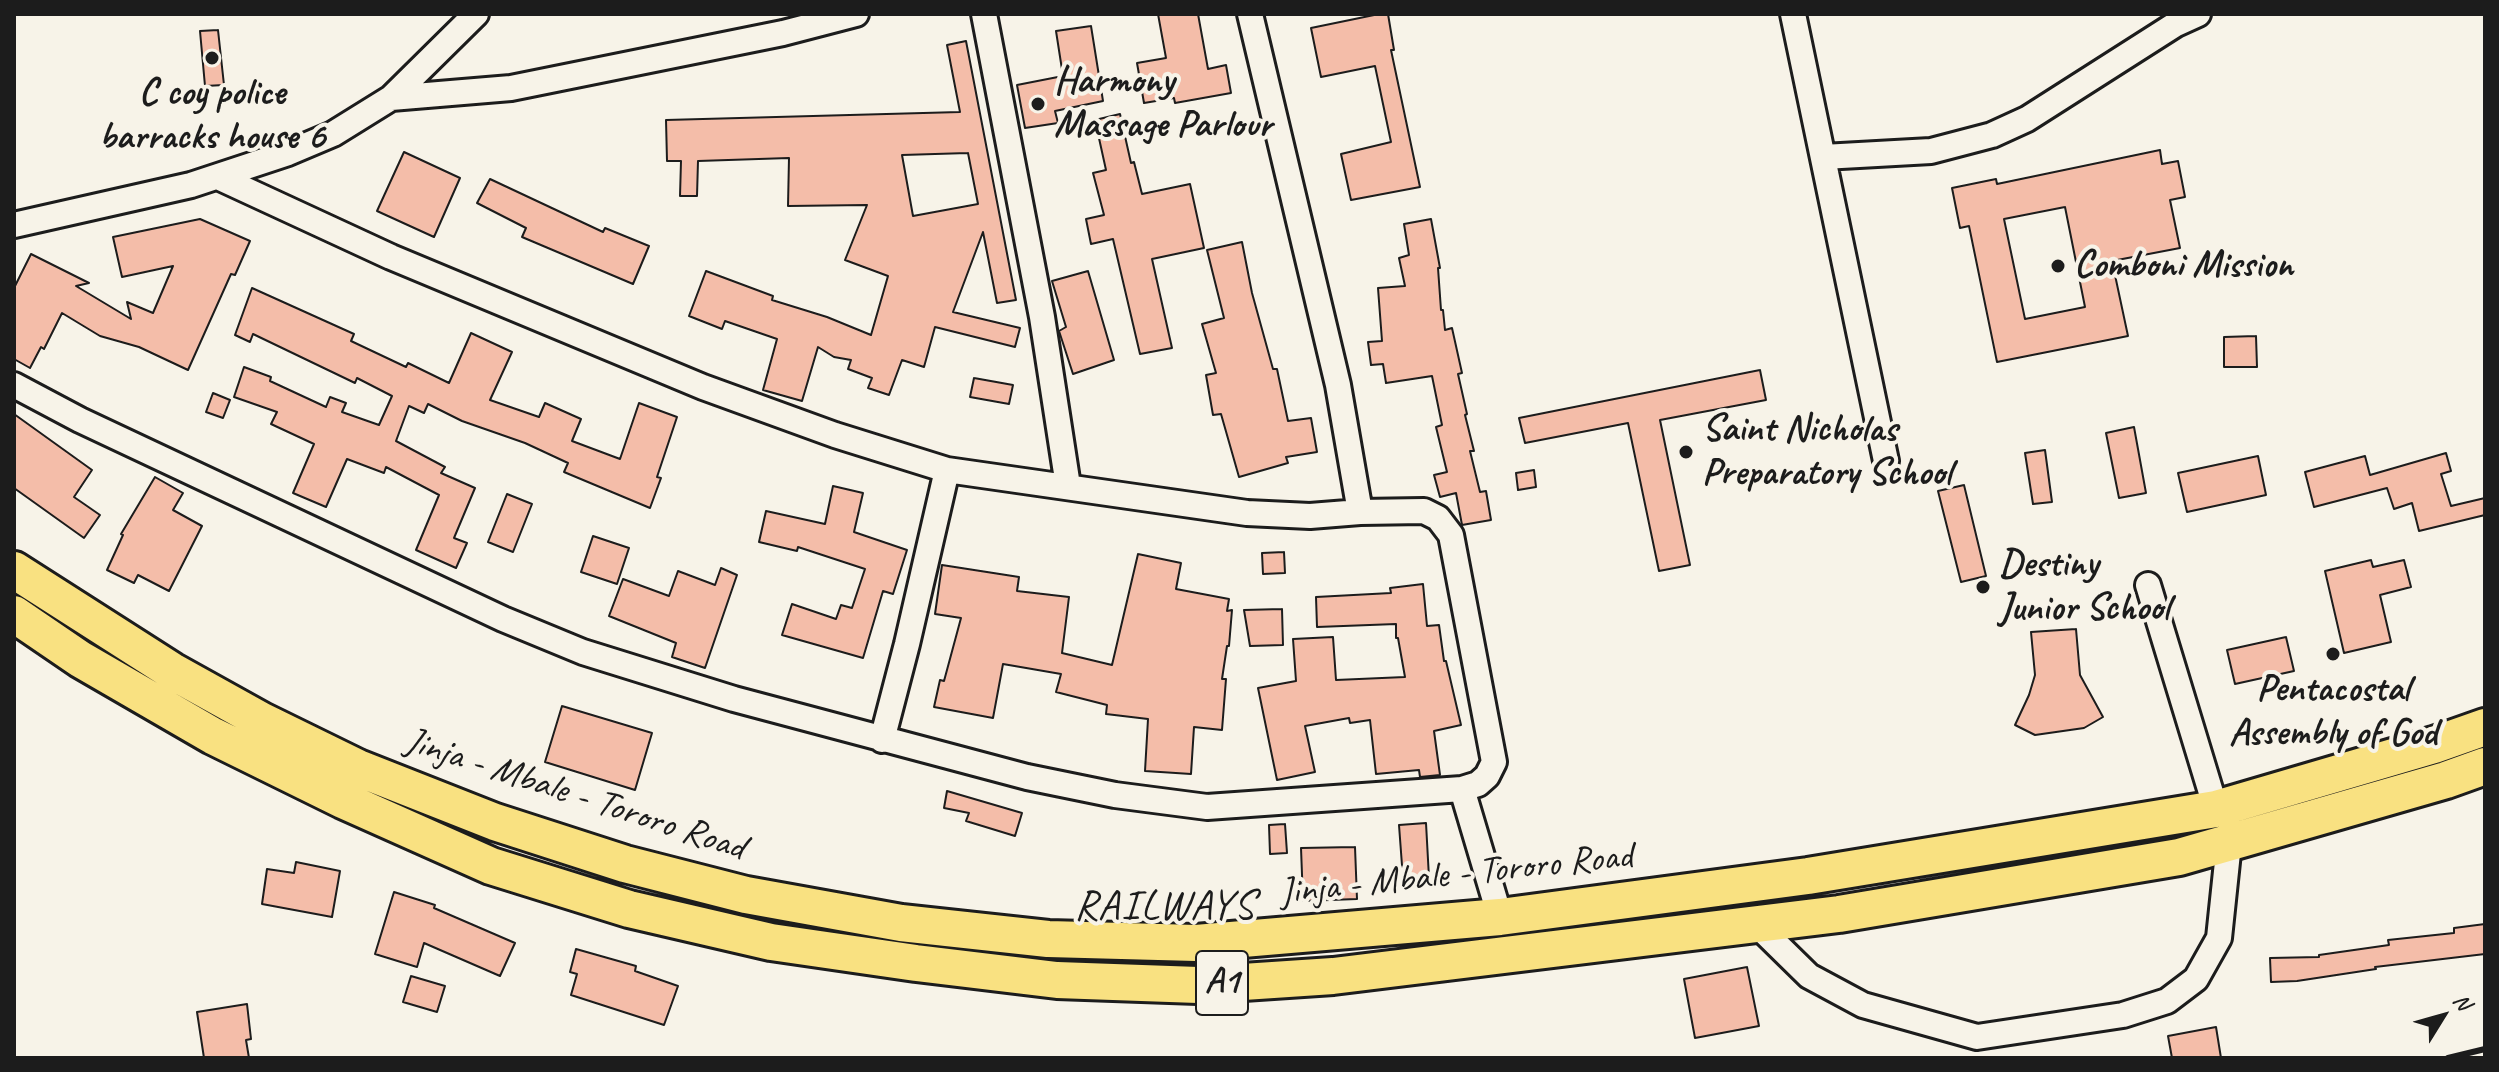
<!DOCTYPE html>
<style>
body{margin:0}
#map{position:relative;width:2499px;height:1072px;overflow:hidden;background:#f7f3e8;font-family:Caveat,sans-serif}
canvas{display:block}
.frame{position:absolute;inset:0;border:16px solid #1c1c1c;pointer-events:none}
.north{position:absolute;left:2403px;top:976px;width:80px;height:80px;-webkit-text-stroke:6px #f7f3e8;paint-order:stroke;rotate:53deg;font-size:22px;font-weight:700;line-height:32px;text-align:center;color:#1c1c1c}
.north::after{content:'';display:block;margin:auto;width:28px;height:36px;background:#1c1c1c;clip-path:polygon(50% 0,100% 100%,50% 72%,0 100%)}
</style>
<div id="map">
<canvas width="2499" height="1072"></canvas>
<div class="frame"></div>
<div class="north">N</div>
</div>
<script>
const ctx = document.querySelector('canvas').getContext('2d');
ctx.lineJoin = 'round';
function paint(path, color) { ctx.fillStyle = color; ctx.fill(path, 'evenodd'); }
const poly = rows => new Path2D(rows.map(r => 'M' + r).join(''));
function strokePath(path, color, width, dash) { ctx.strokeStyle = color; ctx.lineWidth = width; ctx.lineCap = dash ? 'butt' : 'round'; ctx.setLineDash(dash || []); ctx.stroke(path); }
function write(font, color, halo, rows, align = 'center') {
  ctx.font = font + ' Caveat,sans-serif'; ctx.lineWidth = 8; ctx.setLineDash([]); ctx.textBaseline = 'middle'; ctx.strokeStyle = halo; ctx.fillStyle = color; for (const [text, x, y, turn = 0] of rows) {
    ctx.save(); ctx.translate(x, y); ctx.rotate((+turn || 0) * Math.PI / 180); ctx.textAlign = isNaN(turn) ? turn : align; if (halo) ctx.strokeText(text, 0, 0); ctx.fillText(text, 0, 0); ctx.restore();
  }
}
const building = poly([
 [1158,14,1198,14,1208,69,1226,65,1231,93,1175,103,1174,98,1144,103,1137,63,1166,58,1158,14],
 [1379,14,1388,14,1394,50,1391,50,1420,187,1351,200,1341,154,1391,142,1375,66,1321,77,1311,28,1379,14],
 [1091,26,1103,101,1055,111,1058,123,1025,128,1017,85,1063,76,1056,31,1091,26],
 [218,30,224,85,205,86,200,31,218,30],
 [966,41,1016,300,997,303,983,232,953,312,1020,328,1015,347,935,327,924,367,902,360,889,395,868,388,872,378,848,369,851,360,834,357,818,347,802,401,763,390,777,339,725,321,722,329,689,316,706,271,773,296,772,300,827,317,871,335,888,276,845,260,867,205,788,206,789,158,698,161,697,196,680,196,681,161,667,161,666,120,960,112,947,45,966,41],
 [968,153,978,204,913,216,902,155,968,153],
 [1120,114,1131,163,1134,162,1142,194,1190,184,1204,248,1152,259,1172,348,1140,354,1113,239,1091,244,1086,219,1104,215,1093,173,1106,170,1095,120,1120,114],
 [2160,150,2162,164,2178,161,2185,197,2170,200,2180,248,2112,261,2128,336,1997,362,1969,226,1960,228,1952,188,1996,179,1997,184,2160,150],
 [2065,207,2085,307,2025,319,2004,219,2065,207],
 [404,152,460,178,434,237,377,211,404,152],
 [490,179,603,232,605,228,649,246,633,284,522,237,526,228,477,203,490,179],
 [200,219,250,241,235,275,231,274,188,370,139,347,100,336,62,313,44,349,41,347,30,368,14,359,14,288,31,254,89,283,76,286,131,319,127,302,153,313,173,266,122,277,113,237,200,219],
 [1431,219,1440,268,1438,268,1441,310,1443,310,1445,330,1452,328,1462,373,1458,374,1467,414,1465,415,1474,451,1470,451,1480,492,1486,491,1491,520,1462,525,1456,493,1440,497,1434,475,1447,472,1436,427,1442,425,1432,376,1386,383,1383,364,1371,365,1368,342,1382,341,1378,288,1405,286,1399,258,1409,255,1404,224,1431,219],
 [1242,242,1252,293,1273,369,1277,369,1288,421,1311,418,1317,452,1286,457,1288,463,1239,477,1221,414,1213,415,1206,375,1216,373,1202,324,1224,318,1207,250,1242,242],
 [1088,271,1114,360,1073,374,1059,331,1066,327,1052,281,1088,271],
 [252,288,354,334,351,341,406,367,408,363,449,383,471,333,512,352,490,400,539,417,545,403,581,419,572,441,620,459,639,403,677,417,657,477,661,478,650,508,564,472,568,463,525,443,462,421,428,404,424,413,409,406,396,441,445,467,441,473,475,488,454,538,467,543,456,568,416,550,439,495,386,467,384,473,347,459,326,507,293,493,314,444,271,424,277,412,234,397,244,367,271,377,270,381,326,407,330,397,346,403,342,412,379,425,392,396,357,378,355,383,253,334,250,342,235,335,252,288],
 [2256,336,2257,367,2224,367,2224,337,2256,336],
 [1760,370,1766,400,1660,420,1690,565,1659,571,1628,423,1525,443,1519,418,1760,370],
 [974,378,1013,385,1009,404,970,397,974,378],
 [213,393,230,400,223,418,206,412,213,393],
 [14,414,92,470,74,497,100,515,84,538,14,488,14,414],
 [2134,427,2146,493,2119,498,2106,433,2134,427],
 [2045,450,2052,502,2033,504,2025,453,2045,450],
 [2446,453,2451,471,2441,474,2451,506,2485,498,2485,515,2419,531,2412,503,2394,509,2387,488,2314,507,2305,472,2365,456,2370,475,2446,453],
 [2258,456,2266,495,2187,512,2178,473,2258,456],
 [1534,470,1536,487,1518,490,1516,473,1534,470],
 [155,477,183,493,173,510,202,526,169,591,138,575,134,583,107,570,123,535,121,534,155,477],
 [1964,485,1986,576,1961,582,1938,491,1964,485],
 [833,486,863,493,854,532,907,550,893,594,883,591,863,658,782,635,792,604,836,619,841,605,852,608,865,569,798,547,797,551,759,542,766,511,825,524,833,486],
 [507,494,532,504,513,552,488,542,507,494],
 [593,536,629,548,617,584,581,572,593,536],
 [1284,552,1285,573,1263,574,1262,553,1284,552],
 [1138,554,1181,563,1176,589,1229,599,1227,611,1232,610,1229,646,1227,646,1222,679,1226,679,1222,730,1194,727,1191,774,1145,771,1148,719,1106,714,1107,705,1056,692,1061,674,1003,664,993,718,934,707,940,680,944,681,961,618,935,614,942,565,1019,577,1017,591,1069,597,1062,653,1112,665,1138,554],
 [2371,560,2373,567,2404,560,2411,587,2380,595,2391,642,2344,653,2325,571,2371,560],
 [721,568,737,575,705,668,672,657,676,643,609,616,623,579,669,596,678,571,715,585,721,568],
 [1423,584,1427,626,1439,625,1444,661,1446,661,1461,725,1434,731,1440,775,1420,777,1419,770,1376,774,1370,720,1350,723,1349,718,1305,726,1315,772,1277,780,1258,688,1296,681,1293,639,1333,637,1336,680,1405,677,1398,638,1396,638,1396,624,1317,627,1316,597,1391,593,1390,588,1423,584],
 [1282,609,1283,645,1250,646,1244,610,1282,609],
 [2076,629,2080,675,2103,717,2084,728,2035,735,2015,725,2029,695,2035,675,2031,632,2076,629],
 [2286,637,2294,671,2235,684,2227,650,2286,637],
 [562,706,652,733,635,790,545,762,562,706],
 [947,791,1022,813,1015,836,966,821,969,813,944,808,947,791],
 [1426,823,1429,878,1403,879,1399,825,1426,823],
 [1285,824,1287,853,1270,854,1269,825,1285,824],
 [1355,847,1357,899,1303,901,1301,848,1355,847],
 [296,862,340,871,332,917,262,904,267,869,294,873,296,862],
 [394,892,435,905,434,908,515,943,500,976,424,943,417,967,375,954,394,892],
 [2485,924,2485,954,2375,967,2376,969,2297,981,2271,982,2270,958,2319,957,2319,955,2389,945,2388,940,2454,933,2454,928,2485,924],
 [576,949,636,966,635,971,678,986,664,1025,571,995,577,974,570,972,576,949],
 [1747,967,1759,1026,1695,1038,1684,979,1747,967],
 [411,976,445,986,437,1012,403,1002,411,976],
 [247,1004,251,1039,246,1040,249,1058,204,1058,197,1012,247,1004],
 [2216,1027,2221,1058,2172,1058,2168,1036,2216,1027]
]);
paint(building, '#f4bda9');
strokePath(building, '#1c1c1c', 2);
const minor = poly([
 [984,14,1042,317,1068,486],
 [1250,14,1338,385,1360,512],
 [1793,14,1886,461],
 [391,98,511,88,783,33,856,14],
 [1823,157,1931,151,1992,135,2027,119,2176,24,2198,14],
 [14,225,191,185,288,153,333,134,391,98,476,14],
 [14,385,80,420,503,619,583,652,734,699,1027,777,1115,795,1207,807,1462,789,1478,784,1487,776,1494,762,1451,535,1438,518,1424,511,1360,512,1310,516,1247,513,947,470,835,435,703,387,391,257,218,177],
 [2148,585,2216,809],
 [882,740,907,644,947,470],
 [1462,789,1500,917],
 [1756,924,1809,976,1863,1005,1977,1037,2123,1015,2167,1001,2196,979,2219,938,2229,843]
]);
const highway = poly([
 [14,570,172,671,262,721,358,768,495,822,625,864,746,895,901,923,1048,939,1196,943,1500,917,1808,876,2216,809,2434,745,2485,727],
 [14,614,80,659,213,736,343,800,491,866,629,909,771,942,916,963,1057,980,1198,985,1333,976,1839,914,2179,857,2446,780,2485,766]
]);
strokePath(minor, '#1c1c1c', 30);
strokePath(highway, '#1c1c1c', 42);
strokePath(minor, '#f7f3e8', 24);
strokePath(highway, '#f9e181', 36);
strokePath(poly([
 [2448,1058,2485,1049]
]), '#1c1c1c', 6);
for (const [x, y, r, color] of [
 [212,58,8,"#1c1c1c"],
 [1038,104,8,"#1c1c1c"],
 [2058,266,8,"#1c1c1c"],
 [1686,452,8,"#1c1c1c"],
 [1983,587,8,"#1c1c1c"],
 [2333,654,8,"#1c1c1c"]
]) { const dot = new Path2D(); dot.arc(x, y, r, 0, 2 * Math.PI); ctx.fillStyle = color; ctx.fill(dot); strokePath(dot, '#f7f3e8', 3); }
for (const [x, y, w] of [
 [1222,983,52]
]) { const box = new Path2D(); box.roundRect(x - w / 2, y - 32, w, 64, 6); ctx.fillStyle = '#f7f3e8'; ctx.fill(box); strokePath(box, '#1c1c1c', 2); }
write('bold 36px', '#1c1c1c', null, [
 ["A1",1222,983]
]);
write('bold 38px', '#1c1c1c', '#f7f3e8', [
 ["Harmony",1054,82],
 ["Massage Parlour",1054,126],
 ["C coy police",212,94,"center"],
 ["barracks house 6",212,138,"center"],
 ["Comboni Mission",2074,266],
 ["Saint Nicholas",1702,430],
 ["Preparatory School",1702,474],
 ["Destiny",1999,565],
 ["Junior School",1999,609],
 ["Pentacostal",2333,690,"center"],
 ["Assembly of God",2333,734,"center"]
], 'left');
write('38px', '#1c1c1c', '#f7f3e8', [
 ["Jinja - Mbale - Tororo Road",575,795,18],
 ["Jinja - Mbale - Tororo Road",1456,875,-6]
]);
ctx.letterSpacing = '2px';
write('42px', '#1c1c1c', '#f7f3e8', [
 ["RAILWAYS",1165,907]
]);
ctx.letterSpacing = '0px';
</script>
